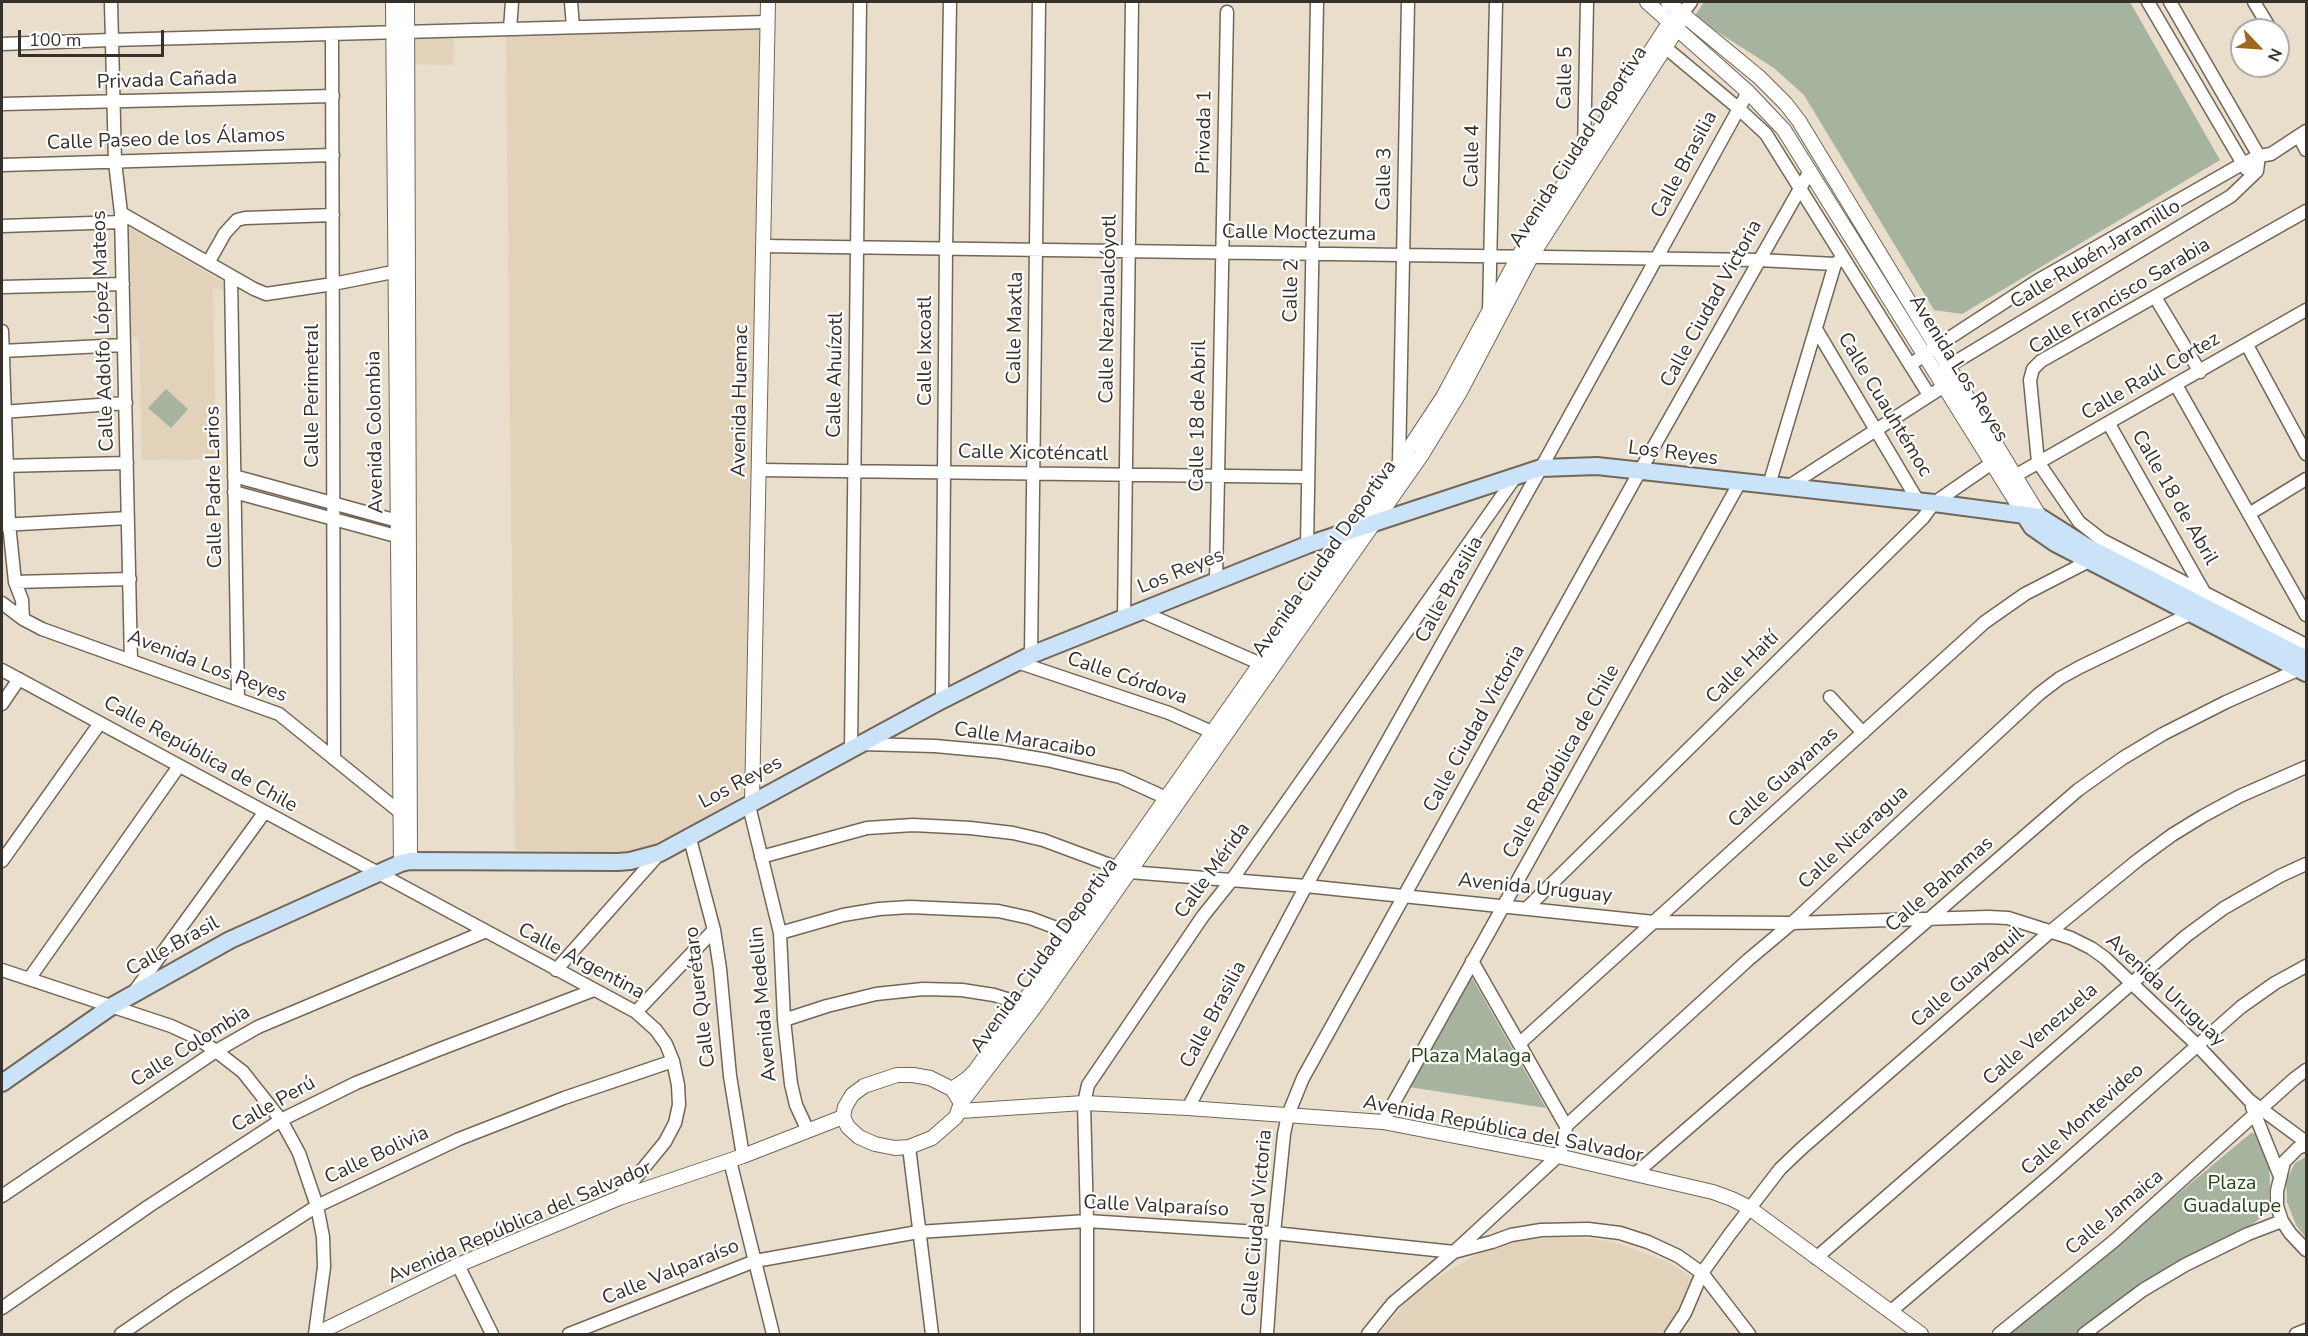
<!DOCTYPE html>
<meta charset="utf-8">
<style>
body{margin:0}
#map{position:relative;width:2308px;height:1336px;overflow:hidden;background:#e9ddcb;font-family:"Nunito Sans",sans-serif}
canvas{display:block}
.frame{position:absolute;inset:0;border:3px solid #35302a;pointer-events:none}
.north{position:absolute;left:2230px;top:18px;width:60px;height:60px;box-sizing:border-box;background:#fff;border:2px solid #aeacaa;border-radius:50%;rotate:115deg;font-size:16px;font-weight:700;line-height:24px;text-align:center;color:#35302a}
.north::after{content:'';display:block;margin:auto;width:21px;height:27px;background:#9d6920;clip-path:polygon(50% 0,100% 100%,50% 72%,0 100%)}
.scale{position:absolute;left:18px;top:30px;width:146px;height:27px;box-sizing:border-box;border:3px solid #35302a;border-top:0;padding-left:8px;font-size:18px;line-height:21px;white-space:nowrap;color:#35302a;-webkit-text-stroke:4px #fff;paint-order:stroke}
</style>
<div id="map">
<canvas width="2308" height="1336"></canvas>
<div class="frame"></div>
<div class="north">N</div>
<div class="scale">100 m</div>
</div>
<script>
const ctx = document.querySelector('canvas').getContext('2d');
ctx.lineJoin = 'round';
function paint(path, color) { ctx.fillStyle = color; ctx.fill(path, 'evenodd'); }
const poly = rows => new Path2D(rows.map(r => 'M' + r).join(''));
function strokePath(path, color, width, dash) { ctx.strokeStyle = color; ctx.lineWidth = width; ctx.lineCap = dash ? 'butt' : 'round'; ctx.setLineDash(dash || []); ctx.stroke(path); }
function write(font, color, halo, rows, align = 'center') {
  ctx.font = font + ' "Nunito Sans",sans-serif'; ctx.lineWidth = 4.5; ctx.setLineDash([]); ctx.textBaseline = 'middle'; ctx.strokeStyle = halo; ctx.fillStyle = color; for (const [text, x, y, turn = 0] of rows) {
    ctx.save(); ctx.translate(x, y); ctx.rotate((+turn || 0) * Math.PI / 180); ctx.textAlign = isNaN(turn) ? turn : align; if (halo) ctx.strokeText(text, 0, 0); ctx.fillText(text, 0, 0); ctx.restore();
  }
}
paint(poly([
 [761,29,744,794,675,835,637,853,515,850,506,36],
 [414,38,454,39,453,65,414,64],
 [129,227,223,282,223,289,213,289,216,459,142,460,139,337,130,337],
 [1558,1237,1595,1239,1620,1244,1668,1262,1689,1275,1692,1282,1687,1296,1663,1334,1379,1334,1408,1300,1443,1274,1483,1251,1515,1241]
]), '#e2d2ba');
paint(poly([
 [1704,2,2130,2,2220,160,1962,314,1934,310,1804,95,1774,68,1694,17],
 [166,389,188,409,171,428,148,408],
 [1471,976,1546,1108,1409,1087],
 [2251,1133,2258,1134,2269,1159,2270,1186,2267,1213,2254,1223,2163,1272,2105,1311,2077,1334,2010,1334],
 [2306,1157,2306,1238,2296,1225,2287,1202,2286,1181,2295,1163]
]), '#a6b39f');
const minor = poly([
 [111,2,115,162,121,213,131,661],
 [571,2,573,27],
 [2148,2,2246,169],
 [2170,2,2259,156],
 [2254,2,2271,30],
 [1682,14,1691,2],
 [510,29,512,2],
 [332,34,334,759],
 [2,44,111,40,767,22],
 [1666,48,1738,108,1766,134,1929,395],
 [2,104,333,96],
 [2299,136,2306,150],
 [1584,154,1587,2],
 [2,165,333,155],
 [2306,211,2041,361,2033,369,2030,380,2038,462,2079,522,2102,540,2306,645],
 [121,213,254,289,266,294,333,284,403,270],
 [2,226,122,222],
 [763,246,1759,260,1835,264],
 [208,263,225,233,237,220,245,218,333,215],
 [231,276,238,698],
 [2,287,123,284],
 [2155,297,2200,372],
 [1489,312,1496,2],
 [1816,329,1918,501],
 [2,331,9,524,15,582,22,600,23,619],
 [2247,345,2306,454],
 [2,351,124,345],
 [1910,365,1937,346,2037,281,2242,164,2259,156,2271,154,2306,131],
 [1942,370,2231,196,2257,171,2259,156],
 [2176,385,2306,615],
 [2,412,126,403],
 [2109,424,2204,592],
 [1399,465,1408,2],
 [2,466,127,463],
 [759,470,1307,477],
 [234,476,405,523],
 [2013,477,2306,310],
 [1769,485,1835,264,1841,259],
 [1786,488,1952,381],
 [234,492,407,539],
 [2249,514,2306,479],
 [2,525,128,518],
 [1307,545,1317,2],
 [1216,580,1227,12],
 [15,582,130,579],
 [2,603,23,619,42,629,279,714,406,817],
 [1140,611,1268,667],
 [1124,618,1132,2],
 [1031,655,1039,2],
 [1017,662,1169,713,1221,736],
 [2,670,636,1012,656,1030,666,1044,673,1061,678,1085,679,1105,675,1123,665,1142,619,1198],
 [1830,697,1863,733],
 [942,700,946,249,950,2],
 [2,704,19,679],
 [862,744,935,746,1000,752,1047,760,1120,777,1173,801],
 [851,749,860,2],
 [752,801,750,810,780,933,784,1020,791,1084,796,1105,808,1131],
 [689,835,714,930,720,969,730,1076,743,1156],
 [761,857,867,828,913,825,970,828,1013,833,1043,840,1129,872,1306,886,1654,922,1792,923,1988,917,2008,918,2071,938,2091,948,2105,958,2197,1045,2249,1100,2306,1142],
 [2,861,100,723],
 [1527,908,1923,518,1934,503,1992,463],
 [780,933,843,915,879,909,910,907,998,911,1030,918,1078,936],
 [2,970,171,1026,195,1037,216,1051,243,1072,281,1120,299,1153,317,1206,323,1237,324,1267,315,1334],
 [556,970,659,854],
 [29,979,179,766],
 [134,992,264,813],
 [636,1012,714,930],
 [784,1020,827,1006,876,994,923,989,962,990,994,995,1029,1006],
 [1520,1043,1985,622,2025,594,2089,561],
 [2252,1107,2279,1174],
 [1188,1108,1306,886,1541,468,1748,92],
 [1383,1122,1740,482],
 [1566,1126,1748,960,1792,923,2039,694,2060,678,2080,667,2192,613],
 [2306,1145,2298,1148,2284,1162,2277,1191,2277,1206,2282,1221,2290,1233,2306,1250],
 [909,1147,932,1334],
 [730,1161,773,1334],
 [1635,1174,2078,790,2123,758,2163,734,2226,702,2300,669],
 [2,1196,216,1051,258,1027,484,932],
 [1816,1258,2186,936,2224,908,2280,876,2306,864],
 [458,1265,492,1334],
 [2,1308,149,1206,281,1120,356,1083,435,1051,594,990],
 [1890,1312,2052,1174,2241,1007,2275,983,2306,966],
 [121,1334,178,1295,317,1206,459,1139,564,1098,673,1061],
 [569,1334,755,1261,918,1232,1087,1221,1274,1233,1454,1252,1492,1242,1511,1235,1541,1230,1588,1229,1620,1233,1648,1242,1678,1256,1702,1273,1749,1334],
 [1087,1334,1087,1221,1084,1103,1088,1085,1203,916,1231,881,1516,476],
 [1267,1334,1274,1233,1284,1134,1288,1115,1303,1078,1640,471,1810,171],
 [1368,1334,1393,1303,1454,1252,1558,1156,1565,1141,1566,1126,1472,961],
 [1671,1334,1685,1313,1702,1273,1730,1234,1780,1169,1802,1148,2051,931,2138,860,2172,835,2203,816,2240,796,2306,767],
 [1999,1334,2114,1241,2294,1079,2306,1070],
 [2084,1334,2143,1290,2185,1265,2248,1234,2282,1221],
 [2296,1334,2306,1330]
]);
const tertiary = poly([
 [393,2,401,863],
 [407,2,410,861],
 [1647,2,1748,92,1784,130,2025,516],
 [1668,2,1759,77,1786,104,1799,121,2040,517],
 [752,801,768,2],
 [897,1075,913,1075,930,1078,952,1089,961,1103,956,1117,932,1138,909,1147,895,1148,875,1144,859,1137,848,1127,843,1117,845,1107,852,1095,864,1086,897,1075],
 [952,1089,968,1078,975,1071,1379,494,1443,397,1518,257,1538,224,1669,23,1682,14],
 [961,1103,1034,1008,1421,456,1460,392,1531,257,1677,29,1682,14],
 [960,1111,1084,1103,1188,1108,1383,1122,1558,1156,1635,1174,1713,1192,1732,1199,1748,1207,1921,1334],
 [316,1334,458,1265,619,1198,743,1156,843,1117]
]);
const secondary = poly([
 [2025,516,2032,527,2055,543,2306,673],
 [2,1083,112,1006,230,940,401,863,410,861,618,862,630,861,660,853,942,700,1031,655,1307,545,1541,468,1597,466,1934,503,2040,517,2084,545,2306,659]
]);
strokePath(minor, '#726757', 15);
strokePath(tertiary, '#726757', 16);
strokePath(secondary, '#726757', 20);
strokePath(minor, '#fff', 12);
strokePath(tertiary, '#fff', 14);
strokePath(secondary, '#cae3f8', 16);
write('20px', '#35302a', '#fff', [
 ["Calle 5",1566,78,-89],
 ["Privada Cañada",167,81,-2],
 ["Privada 1",1205,132,-89],
 ["Calle Paseo de los Álamos",166,140,-2],
 ["Avenida Ciudad Deportiva",1579,147,-57],
 ["Calle 4",1473,156,-89],
 ["Calle Brasilia",1685,165,-62],
 ["Calle 3",1385,179,-89],
 ["Calle Moctezuma",1299,234,1],
 ["Calle Rubén Jaramillo",2096,255,-31],
 ["Calle 2",1292,291,-89],
 ["Calle Francisco Sarabia",2120,297,-31],
 ["Calle Ciudad Victoria",1712,304,-61],
 ["Calle Nezahualcóyotl",1109,309,-89],
 ["Calle Maxtla",1016,328,-89],
 ["Calle Adolfo López Mateos",104,331,-92],
 ["Calle Ixcoatl",926,351,-90],
 ["Avenida Los Reyes",1958,369,58],
 ["Calle Ahuízotl",836,375,-89],
 ["Calle Raúl Cortez",2151,377,-30],
 ["Calle Perimetral",313,396,-90],
 ["Avenida Huemac",741,401,-89],
 ["Calle Cuauhtémoc",1884,405,59],
 ["Calle 18 de Abril",1199,416,-89],
 ["Avenida Colombia",376,432,-91],
 ["Calle Xicoténcatl",1033,454,1],
 ["Los Reyes",1673,454,7],
 ["Calle Padre Larios",215,487,-91],
 ["Calle 18 de Abril",2174,498,60],
 ["Avenida Ciudad Deportiva",1325,559,-55],
 ["Los Reyes",1181,572,-22],
 ["Calle Brasilia",1450,590,-61],
 ["Avenida Los Reyes",207,667,21],
 ["Calle Haití",1743,668,-45],
 ["Calle Córdova",1127,679,19],
 ["Calle Ciudad Victoria",1475,729,-61],
 ["Calle Maracaibo",1025,741,9],
 ["Calle República de Chile",200,755,29],
 ["Calle República de Chile",1562,762,-61],
 ["Calle Guayanas",1784,778,-42],
 ["Los Reyes",741,783,-28],
 ["Calle Nicaragua",1854,838,-43],
 ["Calle Mérida",1213,871,-54],
 ["Calle Bahamas",1940,885,-41],
 ["Avenida Uruguay",1535,889,6],
 ["Calle Brasil",173,947,-29],
 ["Avenida Ciudad Deportiva",1045,956,-54],
 ["Calle Argentina",581,962,28],
 ["Calle Guayaquil",1968,978,-41],
 ["Avenida Uruguay",2165,991,43],
 ["Calle Querétaro",701,997,-97],
 ["Avenida Medellin",764,1004,-95],
 ["Calle Brasilia",1214,1015,-62],
 ["Calle Venezuela",2041,1035,-41],
 ["Calle Colombia",191,1047,-32],
 ["Calle Perú",274,1105,-30],
 ["Calle Montevideo",2083,1120,-42],
 ["Avenida República del Salvador",1503,1130,11],
 ["Calle Bolivia",377,1156,-25],
 ["Calle Valparaíso",1156,1207,3],
 ["Calle Jamaica",2115,1213,-40],
 ["Avenida República del Salvador",520,1223,-23],
 ["Calle Ciudad Victoria",1258,1223,-85],
 ["Calle Valparaíso",671,1273,-22]
]);
write('20px', '#254313', '#fff', [
 ["Plaza Malaga",1471,1057],
 ["Plaza",2232,1184],
 ["Guadalupe",2232,1207]
]);
</script>
